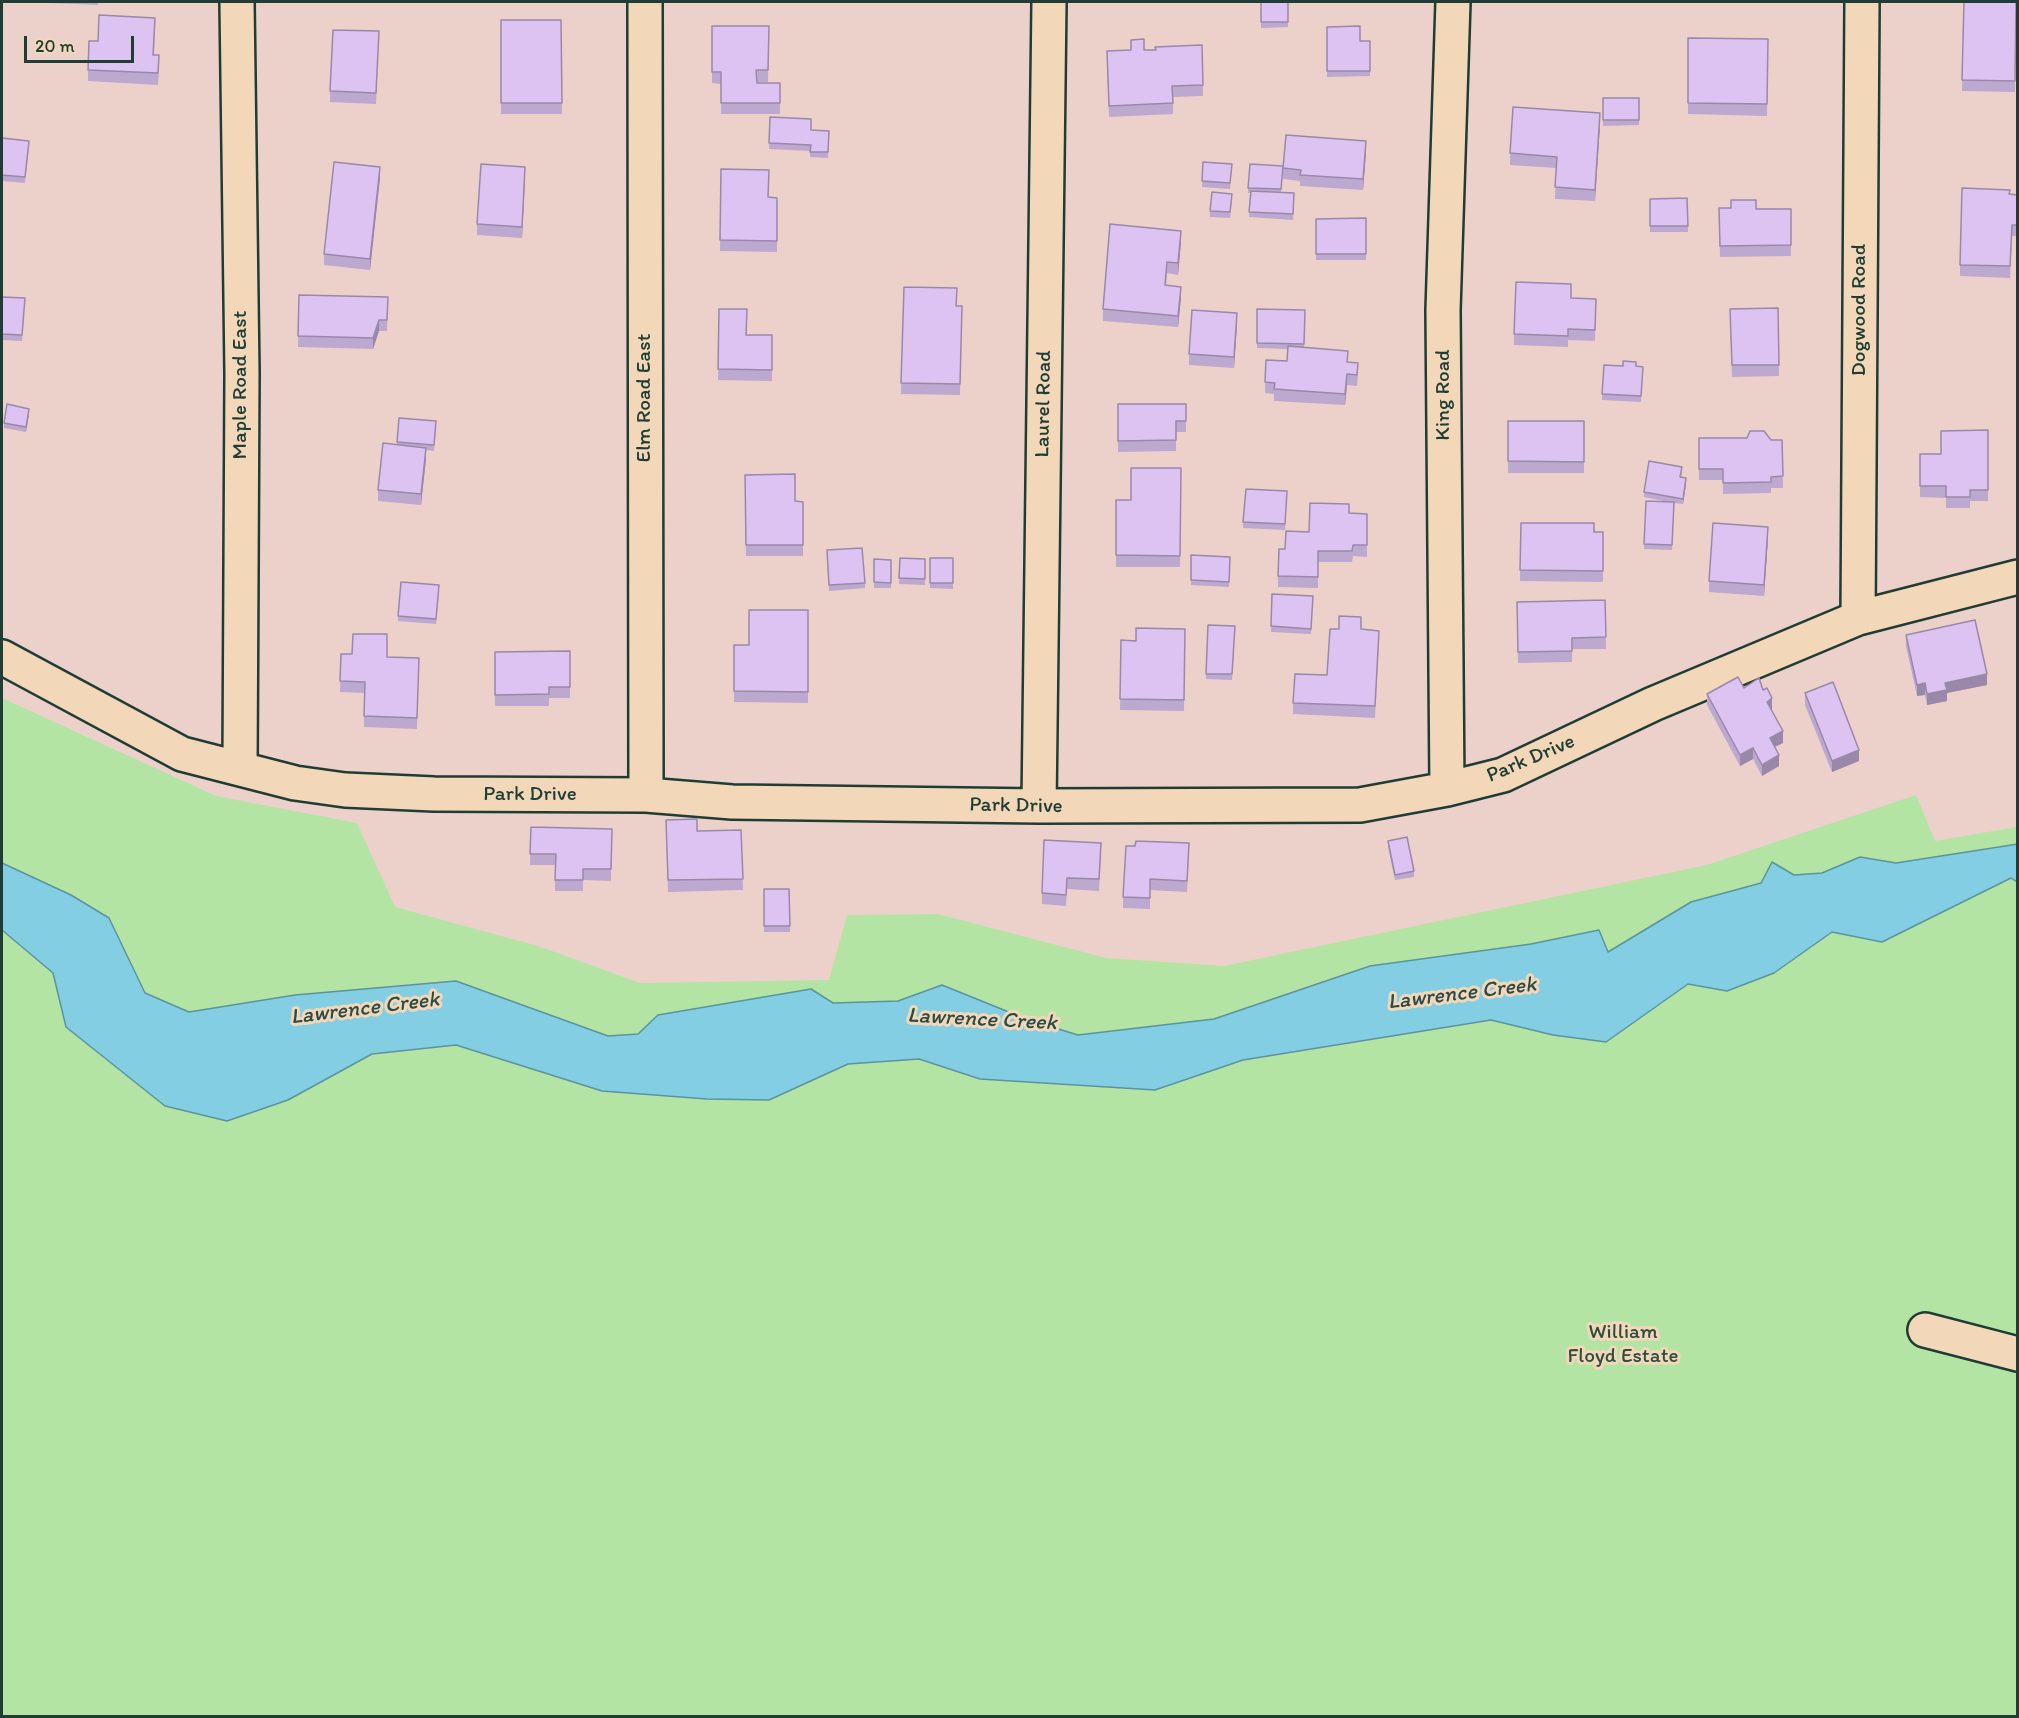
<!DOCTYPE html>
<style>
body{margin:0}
#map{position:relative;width:2019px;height:1718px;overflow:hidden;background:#ebd1ca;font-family:Itim,sans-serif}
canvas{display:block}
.frame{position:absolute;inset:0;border:3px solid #1f3d34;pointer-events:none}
.scale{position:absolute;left:24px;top:36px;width:110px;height:27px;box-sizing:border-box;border:3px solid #1f3d34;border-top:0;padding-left:8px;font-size:18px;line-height:21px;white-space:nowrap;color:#1f3d34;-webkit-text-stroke:4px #f2d7b9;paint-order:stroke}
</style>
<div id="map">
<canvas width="2019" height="1718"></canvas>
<div class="frame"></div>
<div class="scale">20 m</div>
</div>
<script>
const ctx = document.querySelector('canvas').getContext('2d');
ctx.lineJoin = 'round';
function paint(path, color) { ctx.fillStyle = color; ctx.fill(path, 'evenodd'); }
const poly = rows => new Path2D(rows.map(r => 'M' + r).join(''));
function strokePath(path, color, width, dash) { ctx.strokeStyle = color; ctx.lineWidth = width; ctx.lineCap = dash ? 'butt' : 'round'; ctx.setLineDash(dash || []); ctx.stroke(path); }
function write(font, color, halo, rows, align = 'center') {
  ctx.font = font + ' Itim,sans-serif'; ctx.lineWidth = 6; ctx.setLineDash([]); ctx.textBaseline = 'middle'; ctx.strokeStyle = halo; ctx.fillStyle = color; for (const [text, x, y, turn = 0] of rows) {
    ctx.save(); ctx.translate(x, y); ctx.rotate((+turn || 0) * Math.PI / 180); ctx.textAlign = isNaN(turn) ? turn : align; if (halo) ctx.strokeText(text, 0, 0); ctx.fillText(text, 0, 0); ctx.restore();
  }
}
paint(poly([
 [2,698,216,796,357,823,395,907,538,946,640,983,829,980,847,915,938,914,1106,958,1224,966,1707,865,1916,795,1935,841,2017,827,2017,844,1896,863,1860,857,1822,873,1794,875,1691,902,1608,953,1599,930,1531,944,1662,970,2017,860,2017,1716,2,1716,2,900,176,1051,453,1008,589,1051,991,1005,942,985,898,1001,833,1003,811,989,658,1015,638,1034,608,1036,456,981,295,995,189,1012,145,993,109,918,71,895,2,863]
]), '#b3e4a4');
const water = poly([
 [2018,844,2017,882,2011,878,1882,942,1832,932,1774,973,1727,991,1688,984,1606,1042,1553,1035,1491,1020,1243,1060,1155,1090,980,1079,919,1059,848,1064,769,1100,707,1099,602,1091,456,1045,372,1054,288,1100,227,1121,165,1106,66,1027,53,973,2,930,2,863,71,895,109,918,145,993,189,1012,295,995,456,981,608,1036,638,1034,658,1015,811,989,833,1003,898,1001,942,985,1026,1019,1078,1035,1214,1019,1370,966,1531,944,1599,930,1608,952,1691,902,1761,883,1772,862,1794,875,1822,873,1860,857,1896,863,2018,844]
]);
paint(water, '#83cee3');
strokePath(water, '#5b949d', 1.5);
const minor = poly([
 [237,2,242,373,240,768],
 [645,2,646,795],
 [1858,618,1862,2],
 [2,657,182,754,295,783,345,790,434,794,646,795,732,802,1039,806,1360,805,1447,789,1503,775,1653,704,1858,618,2018,577],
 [1447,789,1443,310,1453,2],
 [1039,806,1049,2],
 [1925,1330,2018,1354]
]);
strokePath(minor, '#1f3d34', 38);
strokePath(minor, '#f2d7b9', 33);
paint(poly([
 [51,2,98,2,98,5,51,3],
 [1261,2,1288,2,1288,27,1261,28],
 [1708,2,1762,2,1708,3],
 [1964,2,2016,2,2015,92,1962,91],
 [501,20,561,20,562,114,501,114],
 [712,26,769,26,768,82,756,82,757,83,780,83,780,114,721,114,721,84,712,83],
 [1327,27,1360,41,1370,41,1370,76,1327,77],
 [155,29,154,55,159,66,158,85,88,81,88,70,98,41],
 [379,31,376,104,330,102,330,91],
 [1688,38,1768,39,1767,116,1688,114],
 [1144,50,1203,85,1203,96,1173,97,1173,114,1109,117,1107,62],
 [1603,98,1639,98,1639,125,1603,126],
 [770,117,811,130,829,131,828,158,810,157,810,151,769,149],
 [1600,124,1595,201,1555,199,1556,168,1510,165,1510,153],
 [2,138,29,146,25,183,2,181],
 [1366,152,1363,190,1300,186,1300,181,1283,179,1283,168],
 [1203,162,1232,164,1230,189,1202,187],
 [1283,166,1281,193,1294,193,1293,220,1249,217,1250,193,1248,193,1248,188],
 [721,169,768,197,777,198,777,252,720,251],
 [380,178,370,270,324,265,324,254],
 [525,178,522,238,477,235,477,224],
 [2009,194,2018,195,2018,236,2012,236,2010,278,1960,276,1960,265],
 [1687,198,1688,232,1650,232,1650,199],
 [1232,199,1230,218,1210,217,1210,211],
 [1719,208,1791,209,1791,256,1720,257],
 [1366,218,1366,260,1316,260,1316,219],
 [1181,242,1178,275,1167,273,1166,286,1181,298,1178,327,1103,321,1103,309],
 [904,287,957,306,962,306,960,395,901,394],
 [299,295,388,297,387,331,379,331,373,349,298,347],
 [2,297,25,298,22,341,2,340],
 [1571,298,1596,299,1595,341,1568,340,1568,347,1514,345,1514,334],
 [1778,308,1779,376,1732,377,1730,309],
 [719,309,746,335,772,335,772,381,718,380],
 [1257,309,1305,310,1304,347,1348,362,1358,374,1357,386,1347,385,1345,405,1274,401,1274,394,1265,393,1265,382,1287,361,1288,349,1257,348],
 [1237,324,1234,368,1189,365,1189,354],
 [1604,365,1643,367,1641,402,1602,400],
 [1118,404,1186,404,1186,432,1176,432,1176,451,1118,452],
 [29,414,26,432,4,428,4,423],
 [399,418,436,427,434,451,426,450,426,459,421,505,378,501,378,490,397,445],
 [1508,421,1584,421,1584,473,1508,473],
 [1988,430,1988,501,1970,501,1970,508,1946,508,1946,498,1920,497,1920,454,1941,454],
 [1699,438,1782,440,1783,488,1771,488,1771,493,1723,494,1723,480,1699,480],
 [1181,468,1180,567,1116,567,1116,500,1131,500],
 [1682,473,1681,477,1686,484,1683,504,1674,503,1672,550,1644,549,1646,501,1669,502,1644,497,1644,492],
 [745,475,795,501,803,502,803,556,746,556],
 [1287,491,1285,530,1243,528,1243,522],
 [1349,513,1367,514,1367,557,1353,556,1352,562,1318,562,1318,588,1278,587,1278,576,1285,549,1309,532],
 [1521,523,1594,532,1603,532,1603,582,1520,581],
 [1768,538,1764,596,1709,592,1709,581],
 [1191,555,1230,557,1229,587,1191,585],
 [827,556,865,583,865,588,829,591],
 [900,558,925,559,925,585,899,584],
 [930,558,953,558,953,589,930,588],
 [874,559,891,560,891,588,874,588],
 [439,591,436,624,398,621,398,616],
 [1272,594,1313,596,1311,634,1271,632],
 [1605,600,1606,649,1572,649,1572,662,1518,663,1517,602],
 [808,610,808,703,734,702,734,645,749,645],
 [1208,625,1235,626,1232,680,1206,679],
 [1185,629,1184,711,1120,710,1121,640,1136,641],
 [1361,629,1379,642,1375,718,1293,714,1293,703,1327,675],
 [1906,635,1987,685,1947,693,1947,701,1927,705,1925,695,1917,696,1906,646],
 [570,651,570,698,549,698,549,706,495,706,495,652],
 [341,654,387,657,419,658,417,729,364,727,364,693,340,692],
 [1744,688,1763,690,1772,710,1783,743,1775,747,1779,766,1762,776,1753,759,1740,766,1707,705,1707,694],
 [1805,693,1859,761,1832,772,1805,705],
 [666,820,697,831,741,830,743,890,668,892],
 [531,827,612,829,611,881,583,880,583,891,555,891,555,865,530,865],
 [1388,841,1414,871,1414,877,1395,880,1388,847],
 [1101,854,1099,891,1067,889,1066,906,1042,904,1042,893],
 [1189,854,1187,892,1150,890,1150,909,1123,908,1123,897],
 [764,889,789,889,790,932,764,932]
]), '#bda8d0');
paint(poly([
 [1600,113,1600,124,1595,201,1595,190],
 [1366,141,1366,152,1363,190,1363,179],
 [380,167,380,178,370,270,370,259],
 [525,167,525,178,522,238,522,227],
 [1181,231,1181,242,1178,275,1178,263],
 [1181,287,1181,298,1178,327,1178,316],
 [1237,313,1237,324,1234,368,1234,357],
 [379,320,379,331,373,349,373,338],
 [1347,374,1347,385,1345,405,1345,394],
 [29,409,29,414,26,432,26,427],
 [426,448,426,459,421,505,421,494],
 [1686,478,1686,484,1683,504,1683,499],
 [1768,527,1768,538,1764,596,1764,585],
 [1987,674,1987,685,1947,693,1947,701,1927,705,1927,694,1945,683],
 [1925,683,1925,695,1917,696,1917,685],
 [1772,698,1772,710,1767,713,1767,702],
 [1783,731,1783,743,1770,749,1770,738],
 [1753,748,1753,759,1740,766,1740,755],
 [1859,750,1859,761,1832,772,1832,761],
 [1779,755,1779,766,1762,776,1762,765]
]), '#9a88a9');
const building = poly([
 [1261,2,1288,2,1288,22,1261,22,1261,2],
 [1964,2,2016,2,2015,81,1962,80,1964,2],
 [99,15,155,18,153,55,159,55,158,73,88,70,89,41,98,41,99,15],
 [501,20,561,20,562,103,501,103,501,20],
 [712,26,769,26,768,70,756,70,757,83,780,83,780,103,721,103,721,72,712,72,712,26],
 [1360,26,1360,41,1370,41,1370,71,1327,71,1327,27,1360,26],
 [333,30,379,31,376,93,330,91,333,30],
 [1688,38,1768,39,1767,104,1688,103,1688,38],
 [1144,39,1144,50,1156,50,1155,47,1202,45,1203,85,1172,86,1173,103,1109,106,1107,51,1131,50,1131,40,1144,39],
 [1603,98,1639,98,1639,120,1603,120,1603,98],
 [1513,107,1600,113,1595,190,1555,187,1557,157,1510,153,1513,107],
 [770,117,811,119,811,130,829,131,828,152,810,152,811,145,769,143,770,117],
 [1286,135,1366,141,1363,179,1300,175,1301,170,1283,168,1286,135],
 [2,138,29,141,25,177,2,175,2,138],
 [334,162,380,167,370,259,324,254,334,162],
 [1203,162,1232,164,1230,183,1202,181,1203,162],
 [481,164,525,167,522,227,477,224,481,164],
 [1250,164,1283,166,1281,189,1248,188,1250,164],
 [721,169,769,170,768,197,777,198,777,241,720,240,721,169],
 [1962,188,2010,190,2009,194,2018,195,2018,225,2012,225,2010,266,1960,265,1962,188],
 [1251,191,1294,193,1293,214,1249,212,1251,191],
 [1212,192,1232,194,1230,212,1210,211,1212,192],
 [1687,198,1688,226,1650,226,1650,199,1687,198],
 [1731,200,1756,200,1756,209,1791,209,1791,245,1720,246,1719,208,1731,208,1731,200],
 [1366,218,1366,254,1316,254,1316,219,1366,218],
 [1110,224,1181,231,1178,263,1167,262,1165,285,1181,287,1178,316,1103,309,1110,224],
 [1516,282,1571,284,1571,298,1596,299,1595,330,1568,329,1568,336,1514,334,1516,282],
 [904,287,957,288,956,306,962,306,960,384,901,383,904,287],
 [299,295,388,297,387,320,379,320,373,338,298,336,299,295],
 [2,297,25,298,22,335,2,334,2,297],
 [1778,308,1779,365,1732,365,1730,309,1778,308],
 [719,309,747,309,746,335,772,335,772,370,718,369,719,309],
 [1257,309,1305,310,1304,344,1257,343,1257,309],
 [1192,310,1237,313,1234,357,1189,354,1192,310],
 [1288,346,1348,351,1347,362,1358,363,1357,375,1347,374,1345,394,1274,389,1275,383,1265,382,1266,360,1287,361,1288,346],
 [1623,361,1636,362,1636,366,1643,367,1641,396,1602,394,1604,365,1623,366,1623,361],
 [7,404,29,409,26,427,4,423,7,404],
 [1118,404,1186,404,1186,421,1176,421,1176,440,1118,441,1118,404],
 [399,418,436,421,434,445,397,442,399,418],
 [1508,421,1584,421,1584,462,1508,461,1508,421],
 [1988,430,1988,490,1970,490,1970,497,1946,497,1946,486,1920,486,1920,454,1941,454,1941,431,1988,430],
 [1750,431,1764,431,1771,440,1782,440,1783,476,1771,477,1771,482,1723,483,1723,469,1699,469,1699,438,1747,438,1750,431],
 [383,443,426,448,421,494,378,490,383,443],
 [1649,461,1682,467,1680,477,1686,478,1683,499,1644,492,1649,461],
 [1131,468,1181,468,1180,556,1116,555,1116,500,1131,500,1131,468],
 [795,474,795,501,803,502,803,545,746,545,745,475,795,474],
 [1246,489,1287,491,1285,524,1243,522,1246,489],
 [1646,501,1674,502,1672,545,1644,544,1646,501],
 [1310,503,1349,504,1349,513,1367,514,1367,545,1353,545,1352,551,1318,551,1318,577,1278,576,1279,549,1285,549,1286,531,1309,532,1310,503],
 [1521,523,1594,523,1594,532,1603,532,1603,571,1520,570,1521,523],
 [1713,523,1768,527,1764,585,1709,581,1713,523],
 [862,548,865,583,829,585,827,550,862,548],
 [1191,555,1230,557,1229,582,1191,580,1191,555],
 [900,558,925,559,925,579,899,578,900,558],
 [930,558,953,558,953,583,930,583,930,558],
 [874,559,891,560,891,583,874,582,874,559],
 [401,582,439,585,436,619,398,616,401,582],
 [1272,594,1313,596,1311,629,1271,626,1272,594],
 [1605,600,1606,637,1572,638,1572,651,1518,652,1517,602,1605,600],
 [749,610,808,610,808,692,734,691,734,645,749,645,749,610],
 [1339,616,1361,617,1361,629,1379,631,1375,706,1293,703,1295,674,1327,675,1330,629,1339,629,1339,616],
 [1975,620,1987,674,1945,683,1947,690,1927,694,1925,683,1917,685,1906,635,1975,620],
 [1208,625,1235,626,1232,674,1206,674,1208,625],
 [1136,628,1185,629,1184,700,1120,699,1121,640,1136,641,1136,628],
 [353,634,387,634,387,657,419,658,417,718,364,716,365,682,340,681,341,654,352,654,353,634],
 [570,651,570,687,549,687,549,694,495,695,495,652,570,651],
 [1738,677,1744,688,1759,678,1763,690,1767,688,1772,698,1767,702,1783,731,1770,738,1779,755,1762,765,1753,748,1740,755,1707,694,1738,677],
 [1833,682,1859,750,1832,761,1805,693,1833,682],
 [697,819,697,831,741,830,743,879,668,880,666,820,697,819],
 [531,827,612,829,611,869,583,869,583,880,555,880,556,854,530,854,531,827],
 [1407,837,1414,871,1395,875,1388,841,1407,837],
 [1044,840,1101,843,1099,879,1067,878,1066,895,1042,893,1044,840],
 [1136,841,1189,843,1187,881,1150,879,1150,898,1123,897,1126,846,1135,846,1136,841],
 [764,889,789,889,790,926,764,926,764,889]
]);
paint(building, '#dcc3f2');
strokePath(building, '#9a88a9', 1.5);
write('21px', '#1f3d34', '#f2d7b9', [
 ["Dogwood Road",1860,310,-90],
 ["Maple Road East",241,385,-90],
 ["King Road",1444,395,-90],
 ["Elm Road East",645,398,-90],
 ["Laurel Road",1044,404,-89],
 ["Park Drive",1531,759,-23],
 ["Park Drive",530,795],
 ["Park Drive",1016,806,1]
]);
write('21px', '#2e4e3f', '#f2d7b9', [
 ["William",1623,1333],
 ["Floyd Estate",1623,1357]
]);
write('italic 22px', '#294c46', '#f2d7b9', [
 ["Lawrence Creek",1462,994,-7],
 ["Lawrence Creek",365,1009,-7],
 ["Lawrence Creek",982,1020,3]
]);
</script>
